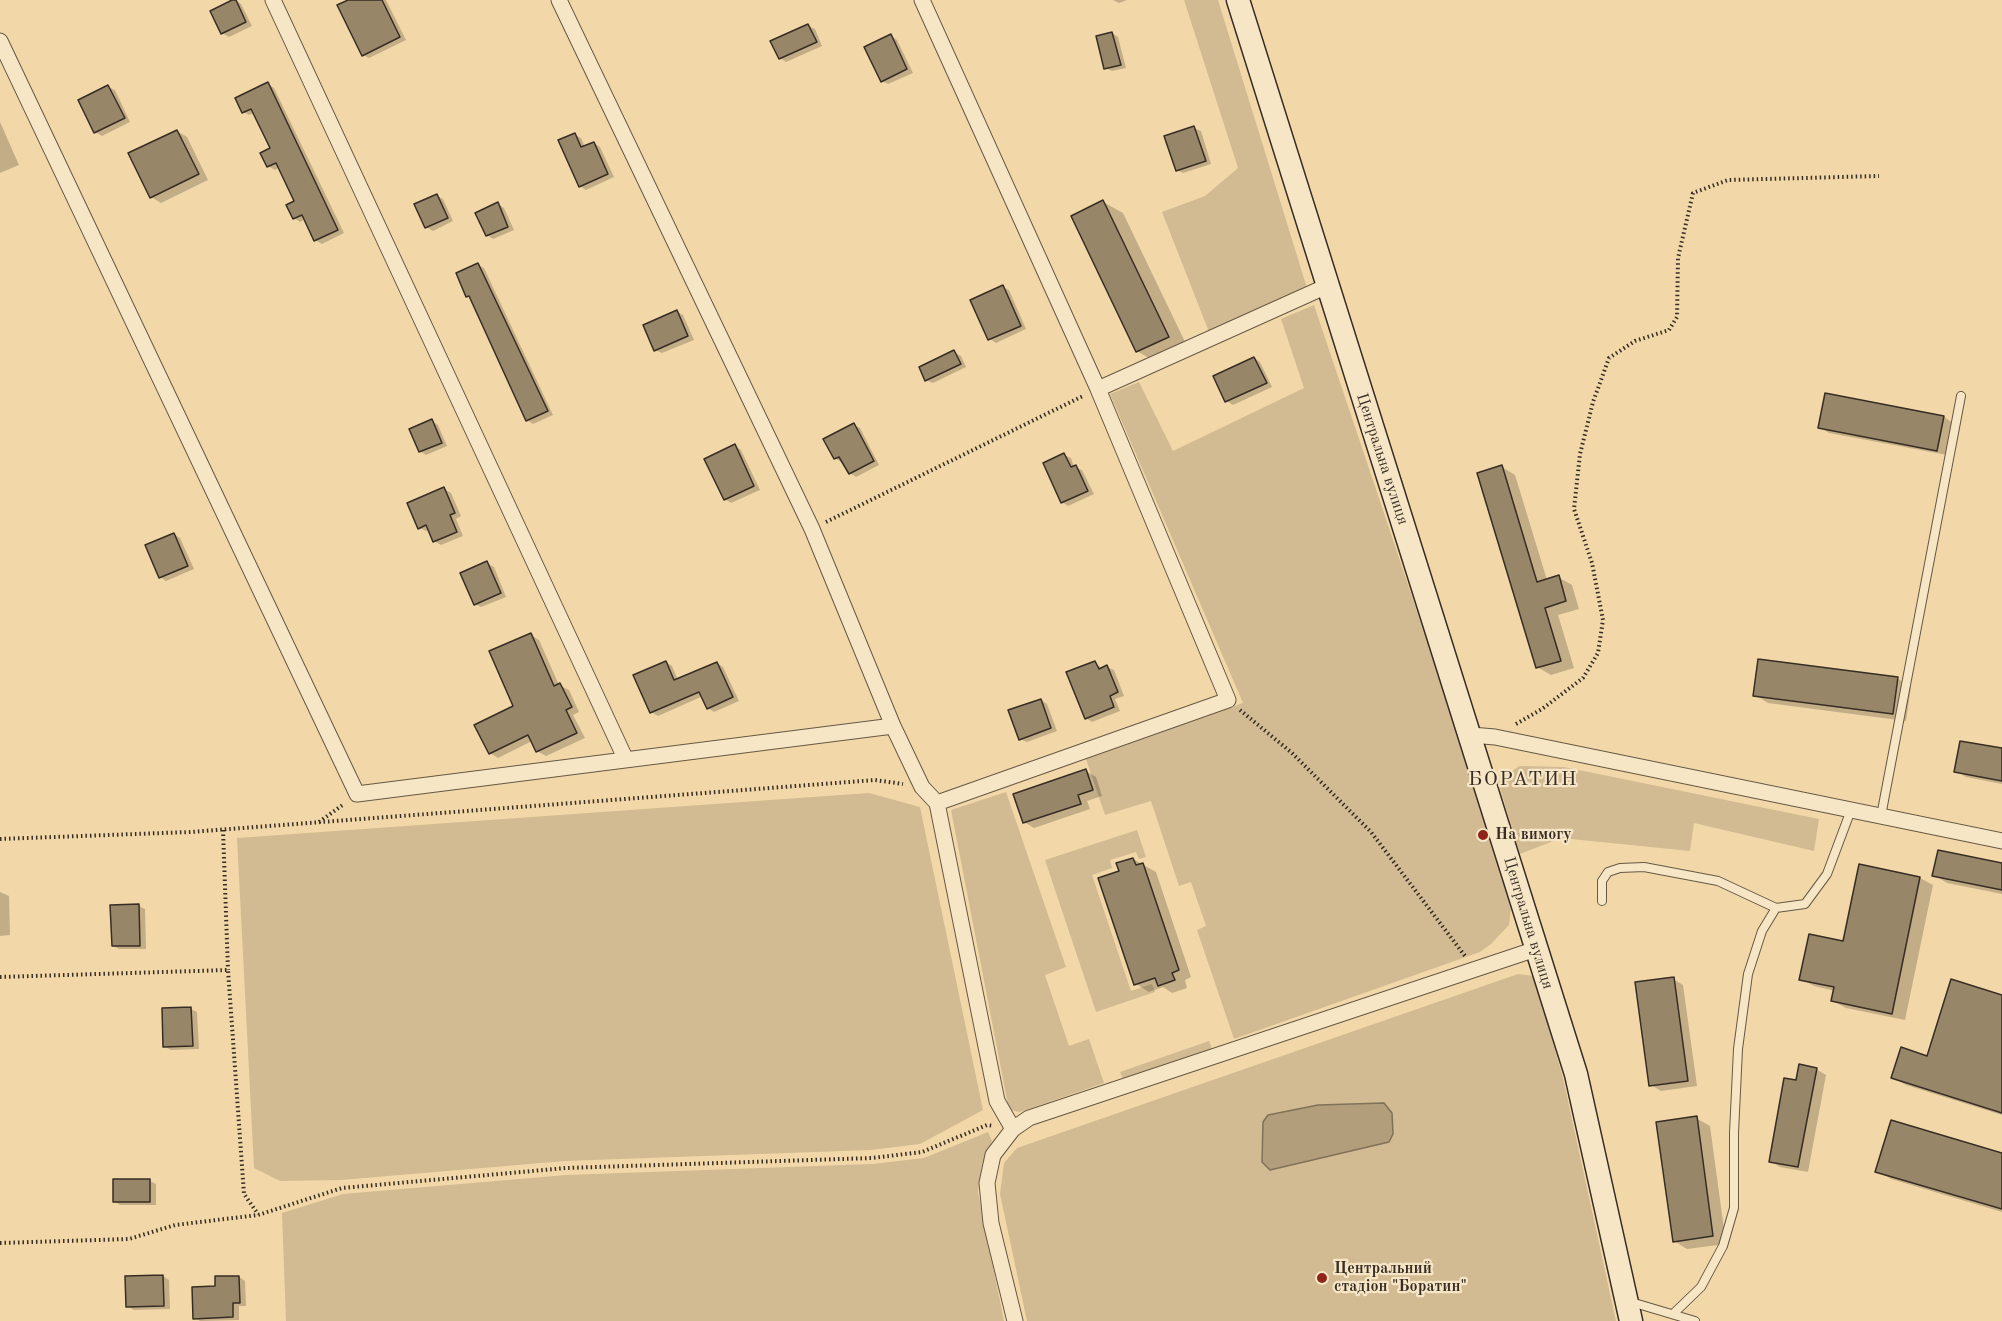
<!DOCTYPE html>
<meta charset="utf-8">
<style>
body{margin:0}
canvas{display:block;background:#f2d8a8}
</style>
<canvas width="2002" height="1321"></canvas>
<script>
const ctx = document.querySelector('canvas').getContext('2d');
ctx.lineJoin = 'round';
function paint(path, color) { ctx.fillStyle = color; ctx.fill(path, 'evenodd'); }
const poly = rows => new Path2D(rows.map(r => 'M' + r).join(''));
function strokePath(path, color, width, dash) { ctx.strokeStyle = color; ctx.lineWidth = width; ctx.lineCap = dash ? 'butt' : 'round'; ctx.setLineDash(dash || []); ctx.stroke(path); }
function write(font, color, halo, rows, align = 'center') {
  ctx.font = font + ' "Old Standard TT",serif'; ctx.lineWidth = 4.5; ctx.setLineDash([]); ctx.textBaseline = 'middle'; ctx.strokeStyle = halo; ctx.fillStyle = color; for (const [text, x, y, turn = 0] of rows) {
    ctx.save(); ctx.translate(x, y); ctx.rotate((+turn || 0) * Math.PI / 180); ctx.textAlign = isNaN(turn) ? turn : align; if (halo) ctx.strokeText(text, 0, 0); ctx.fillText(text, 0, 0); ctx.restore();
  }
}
paint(poly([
 [1184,0,1218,0,1307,288,1209,332,1162,212,1205,196,1238,168],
 [1314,305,1426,638,1511,909,1509,925,1491,944,1480,952,1234,1039,1197,930,1206,926,1191,882,1179,886,1151,801,1105,815,1086,759,1243,703,1110,394,1139,382,1173,451,1304,388,1281,319],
 [1519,766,1564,767,1819,819,1814,851,1694,823,1690,851,1561,838,1520,854,1498,782],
 [1006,792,1066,967,1045,975,1069,1046,1089,1039,1104,1083,1020,1112,1009,1110,951,810],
 [869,793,920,807,983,1110,920,1144,871,1150,565,1161,341,1180,280,1181,254,1168,237,838],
 [1137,830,1146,857,1139,859,1136,852,1110,860,1112,868,1092,875,1131,991,1152,984,1155,992,1096,1012,1045,860],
 [1518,974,1534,976,1563,1078,1616,1321,1027,1321,1000,1194,1004,1163,1017,1148],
 [1209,1041,1212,1049,1123,1079,1120,1072],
 [988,1132,992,1141,982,1164,978,1192,1004,1321,286,1321,282,1213,343,1194,566,1175,872,1164,924,1158]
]), '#d2bb92');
const water = poly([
 [1384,1103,1392,1113,1393,1134,1389,1142,1270,1170,1262,1162,1263,1122,1268,1115,1318,1105,1384,1103]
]);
paint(water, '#b29e7b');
strokePath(water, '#817158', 1.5);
paint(poly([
 [235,0,241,4,252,26,229,37,222,33],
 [352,0,386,0,406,40,369,58,363,55],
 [1113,0,1127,0,1119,3],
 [808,26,815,29,822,46,786,62,780,58],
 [1112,33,1118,37,1126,68,1112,71,1106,68],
 [891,36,897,40,913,73,888,84,882,81],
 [268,84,274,88,344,233,322,244,315,240,305,219,300,222,294,218,296,201,280,167,275,170,268,166,272,149,254,113,249,115,243,112],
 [108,87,115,90,130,122,102,136,95,132],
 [0,122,19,165,0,173],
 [1194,128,1201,131,1211,164,1183,173,1177,170],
 [177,131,187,137,208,180,161,203,151,197],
 [575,135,581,138,585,147,594,143,600,147,614,177,586,190,580,186],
 [437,196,443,199,453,221,433,231,426,227],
 [1103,202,1123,213,1188,348,1157,363,1137,351],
 [498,204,504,208,514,230,493,239,487,235],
 [478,265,484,268,553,415,533,424,527,420,471,298,467,296],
 [1002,287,1009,290,1026,329,996,343,990,339],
 [677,312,683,315,694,340,662,353,655,350],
 [954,352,961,356,966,367,933,383,926,380],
 [1254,358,1260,362,1272,387,1233,405,1227,401,1215,377],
 [1944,417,1953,423,1947,455,1829,433,1819,427],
 [432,421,438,425,447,446,426,455,420,451],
 [854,425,860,428,879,465,856,477,850,473,843,461,841,462,835,458],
 [735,446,741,450,760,490,731,503,725,499],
 [1064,455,1071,458,1074,467,1082,470,1094,494,1068,506,1062,502],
 [1502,467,1515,475,1547,580,1558,577,1572,585,1579,609,1558,615,1574,668,1551,675,1537,667],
 [444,489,451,493,461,516,456,519,463,536,441,545,434,541,429,530,426,531,419,528],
 [174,534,180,538,194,569,166,581,160,577],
 [487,563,494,567,506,597,481,607,475,604],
 [531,635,539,640,559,685,569,690,579,712,573,715,585,738,546,756,537,751,532,741,498,758,490,753,515,707],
 [666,662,672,666,678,680,717,663,723,667,739,701,714,712,708,708,703,696,658,716,651,712],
 [1095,663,1103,669,1107,667,1114,670,1124,696,1115,699,1120,711,1092,722,1086,718],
 [1898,679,1911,687,1906,721,1768,703,1755,695],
 [1041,700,1047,704,1057,731,1027,742,1020,739],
 [2002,750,2002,784,1966,777,1956,771],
 [1086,771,1096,777,1102,796,1087,801,1090,809,1034,828,1024,822],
 [1133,859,1156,872,1191,977,1185,980,1187,988,1172,993,1163,987,1149,992,1136,984,1120,872],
 [2002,865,2002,894,1947,883,1934,875],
 [1860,866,1920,878,1933,885,1905,1020,1846,1008,1833,1001,1835,991,1814,986,1801,979,1845,943],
 [0,892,9,896,10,935,0,936],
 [139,906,145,909,146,949,119,949,113,946],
 [1673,979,1683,985,1697,1086,1661,1091,1651,1085],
 [2002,996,2002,1115,1906,1085,1893,1078,1928,1058],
 [191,1009,197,1012,199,1049,171,1050,165,1047],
 [1816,1069,1826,1075,1808,1172,1780,1167,1770,1161,1797,1082],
 [1696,1118,1710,1126,1726,1244,1687,1249,1674,1241],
 [2002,1154,2002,1212,1891,1179,1877,1171],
 [150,1181,156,1184,156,1205,120,1205,114,1201],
 [163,1276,169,1280,170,1309,134,1310,127,1306],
 [239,1277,245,1281,246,1306,239,1306,239,1320,200,1321,195,1318,217,1288]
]), '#0003');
const building = poly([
 [232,0,236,0,246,22,221,34,210,11,232,0],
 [348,0,382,0,400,37,362,56,337,5,348,0],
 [808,24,817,42,779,59,770,41,808,24],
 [1112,32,1121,65,1104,69,1096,36,1112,32],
 [891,34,907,69,881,82,864,47,891,34],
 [268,82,338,230,314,241,302,215,293,219,286,205,294,201,276,163,267,167,260,153,270,148,251,109,242,113,235,98,268,82],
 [108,85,125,118,94,133,78,100,108,85],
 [1194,126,1206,161,1176,171,1164,136,1194,126],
 [177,130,199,174,150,198,128,153,177,130],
 [575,133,581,147,594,142,608,174,579,187,558,140,575,133],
 [437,194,448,218,425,228,414,204,437,194],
 [1103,200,1169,337,1136,352,1071,216,1103,200],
 [498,202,508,227,486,236,475,213,498,202],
 [478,263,548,411,526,421,469,296,466,297,456,273,478,263],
 [1003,285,1021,326,988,340,970,300,1003,285],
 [677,310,688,336,654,351,643,325,677,310],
 [954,350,961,364,925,381,919,367,954,350],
 [1254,357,1267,383,1225,402,1213,376,1254,357],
 [1825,393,1944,416,1937,451,1818,428,1825,393],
 [432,419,442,443,419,452,409,429,432,419],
 [854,423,874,461,849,474,839,457,834,459,823,439,854,423],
 [735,444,754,486,724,500,704,459,735,444],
 [1064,453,1071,467,1076,465,1088,491,1061,503,1043,463,1064,453],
 [1502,465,1537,582,1559,575,1566,601,1545,608,1561,661,1536,668,1477,473,1502,465],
 [444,487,455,513,450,515,457,532,433,542,426,525,418,529,407,503,444,487],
 [174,533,188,566,159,578,145,545,174,533],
 [487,561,501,593,474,605,460,573,487,561],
 [531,633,554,686,560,683,572,707,566,710,577,733,536,752,528,735,489,754,474,725,513,706,489,651,531,633],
 [1758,659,1898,677,1893,714,1753,696,1758,659],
 [666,661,674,680,717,662,733,697,707,709,699,692,650,713,633,675,666,661],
 [1095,661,1099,669,1107,665,1118,692,1110,696,1114,707,1085,719,1066,672,1095,661],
 [1041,699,1051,728,1019,740,1008,710,1041,699],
 [1960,741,2002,748,2002,781,1954,772,1960,741],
 [1086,769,1093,790,1078,795,1081,804,1023,823,1013,794,1086,769],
 [1938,850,2002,863,2002,890,1932,876,1938,850],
 [1133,858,1136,865,1143,863,1179,970,1172,973,1175,980,1158,986,1155,978,1134,985,1098,878,1119,871,1116,863,1133,858],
 [1859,864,1920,877,1892,1014,1831,1001,1834,987,1799,980,1809,934,1843,941,1859,864],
 [139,904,140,946,112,946,110,905,139,904],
 [1674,977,1688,1081,1649,1086,1635,982,1674,977],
 [1951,979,2002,995,2002,1113,1891,1078,1901,1047,1927,1056,1951,979],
 [191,1007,193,1046,163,1047,162,1008,191,1007],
 [1799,1064,1817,1068,1798,1167,1769,1162,1784,1078,1796,1080,1799,1064],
 [1697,1116,1713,1236,1673,1242,1656,1122,1697,1116],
 [1891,1120,2002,1153,2002,1209,1875,1172,1891,1120],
 [113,1179,150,1179,150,1202,113,1202,113,1179],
 [163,1275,164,1306,126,1307,125,1276,163,1275],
 [215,1276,239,1276,240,1303,233,1303,233,1317,193,1319,192,1287,215,1286,215,1276]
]);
paint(building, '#988669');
strokePath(building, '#372d24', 1.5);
const lane = poly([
 [1881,816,1961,396],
 [1602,901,1602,881,1608,872,1620,868,1644,867,1718,881,1776,908],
 [1631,1302,1695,1321],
 [1673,1314,1701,1287,1723,1246,1734,1208,1734,1133,1738,1049,1748,974,1762,931,1776,908,1805,904,1827,874,1851,810]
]);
const street = poly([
 [273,0,626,760],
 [559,0,812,529,893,726],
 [922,0,1098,389,1327,286],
 [0,41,357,794,893,726,922,787,937,803,1228,700,1098,389],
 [1471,735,1495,737,2002,841],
 [937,803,997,1101,1013,1129],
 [1015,1321,991,1223,987,1183,993,1155,1013,1129,1029,1118,1536,949]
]);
const secondary = poly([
 [1238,0,1576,1074,1631,1321]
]);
strokePath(lane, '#665845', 10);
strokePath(street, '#665845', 17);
strokePath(secondary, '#372d24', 25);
strokePath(poly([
 [826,522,1083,396],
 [1240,710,1292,753,1371,832,1465,956],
 [1516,724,1542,709,1583,678,1598,653,1603,620,1592,563,1574,509,1580,454,1593,402,1609,358,1635,341,1669,330,1677,317,1678,258,1693,193,1728,180,1879,176],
 [319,822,344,804],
 [223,830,228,970],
 [0,839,190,832,875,780,903,784],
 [0,977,228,970,244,1194,258,1214],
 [0,1243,129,1239,175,1225,258,1215,342,1188,566,1168,872,1158,922,1152,987,1125,994,1126]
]), '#372d24', 4, [1.5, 3]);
strokePath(lane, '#f7e6c6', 8);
strokePath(street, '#f7e6c6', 15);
strokePath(secondary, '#f7e6c6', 22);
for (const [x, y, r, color] of [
 [1483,835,6,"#8f2418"],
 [1322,1278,6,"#8f2418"]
]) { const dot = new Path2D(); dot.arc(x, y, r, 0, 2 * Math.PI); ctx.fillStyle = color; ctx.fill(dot); strokePath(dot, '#f7e6c6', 2); }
write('16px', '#372d24', '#f7e6c6', [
 ["Центральна вулиця",1382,459,72],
 ["Центральна вулиця",1528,923,73]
]);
write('bold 16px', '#372d24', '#f7e6c6', [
 ["На вимогу",1495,835],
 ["Центральний",1334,1269],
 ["стадіон \"Боратин\"",1334,1287]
], 'left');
ctx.letterSpacing = '1.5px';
write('20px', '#372d24', '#f7e6c6', [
 ["БОРАТИН",1523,780]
]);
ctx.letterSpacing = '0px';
</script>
